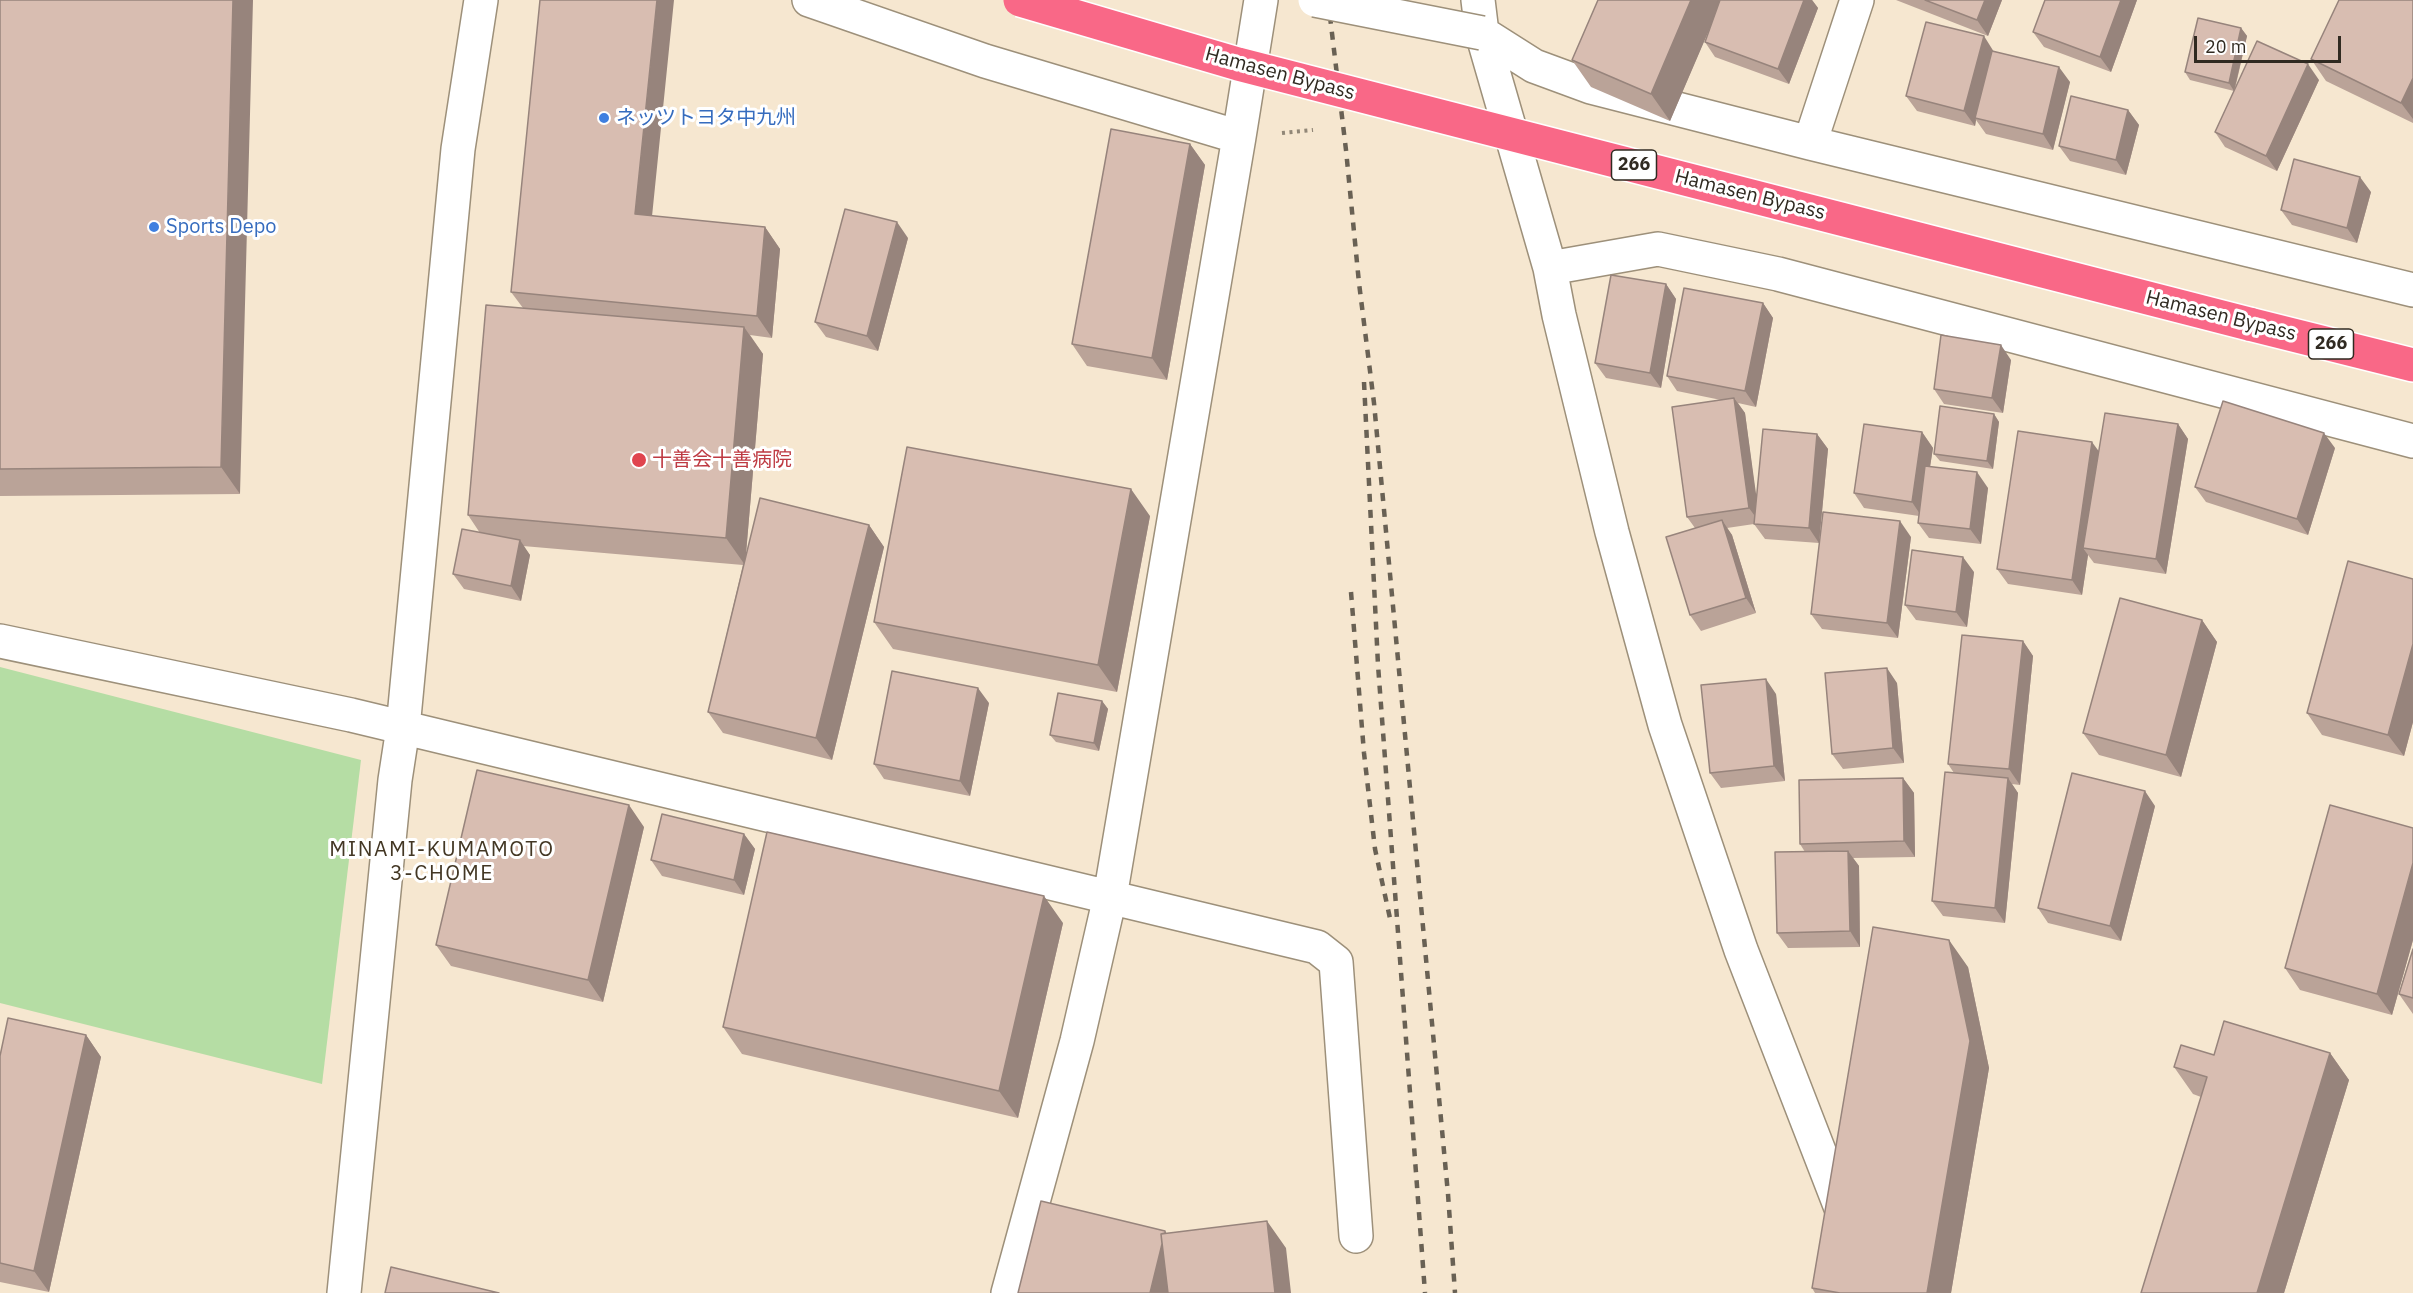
<!DOCTYPE html>
<meta charset="utf-8">
<style>
body{margin:0}
#map{position:relative;width:2413px;height:1293px;overflow:hidden;background:#f6e7d0;font-family:"IBM Plex Sans",sans-serif}
canvas{display:block}
.scale{position:absolute;left:2194px;top:36px;width:147px;height:27px;box-sizing:border-box;border:3px solid #302a21;border-top:0;padding-left:8px;font-size:18px;line-height:21px;white-space:nowrap;color:#302a21;-webkit-text-stroke:4px #fff;paint-order:stroke}
</style>
<div id="map">
<canvas width="2413" height="1293"></canvas>
<div class="scale">20 m</div>
</div>
<script>
const ctx = document.querySelector('canvas').getContext('2d');
ctx.lineJoin = 'round';
function paint(path, color) { ctx.fillStyle = color; ctx.fill(path, 'evenodd'); }
const poly = rows => new Path2D(rows.map(r => 'M' + r).join(''));
function strokePath(path, color, width, dash) { ctx.strokeStyle = color; ctx.lineWidth = width; ctx.lineCap = dash ? 'butt' : 'round'; ctx.setLineDash(dash || []); ctx.stroke(path); }
function write(font, color, halo, rows, align = 'center') {
  ctx.font = font + ' "IBM Plex Sans","Noto Sans JP",sans-serif'; ctx.lineWidth = 6; ctx.setLineDash([]); ctx.textBaseline = 'middle'; ctx.strokeStyle = halo; ctx.fillStyle = color; for (const [text, x, y, turn = 0] of rows) {
    ctx.save(); ctx.translate(x, y); ctx.rotate((+turn || 0) * Math.PI / 180); ctx.textAlign = isNaN(turn) ? turn : align; if (halo) ctx.strokeText(text, 0, 0); ctx.fillText(text, 0, 0); ctx.restore();
  }
}
paint(poly([
 [0,667,361,760,322,1084,0,1003]
]), '#b5dda4');
const street = poly([
 [809,0,985,61,1239,137,1110,897,1077,1041,1008,1293],
 [1478,0,1482,33,1550,268,1559,315,1612,532,1665,725,1741,950,1874,1293],
 [1482,33,1534,66,1591,87,1810,143,2413,290],
 [1239,137,1261,0],
 [1810,143,1857,0],
 [1550,268,1658,249,1778,274,2413,441],
 [0,641,351,715,1317,947,1336,962,1356,1236],
 [344,1293,395,780,403,728,458,149,481,0]
]);
const highway = poly([
 [2249,324,2413,365]
]);
strokePath(street, '#9d907a', 36);
strokePath(highway, '#fff', 36);
strokePath(poly([
 [1282,133,1313,130]
]), '#918777', 4, [3, 4.5]);
strokePath(street, '#fff', 33);
strokePath(highway, '#f96887', 33);
strokePath(poly([
 [1328,0,1346,150,1359,283,1374,403,1448,1194,1455,1293],
 [1364,382,1378,665,1425,1293],
 [1351,592,1364,753,1375,849,1391,923]
]), '#696154', 4.5, [8, 8]);
const streetBridge = poly([
 [1315,0,1482,33]
]);
const highwayBridge = poly([
 [1020,0,1238,64,2249,324]
]);
strokePath(streetBridge, '#9d907a', 36, []);
strokePath(highwayBridge, '#fff', 36, []);
strokePath(streetBridge, '#fff', 33);
strokePath(highwayBridge, '#f96887', 33);
paint(poly([
 [0,0,240,494,0,496],
 [1598,0,1812,0,1818,8,1789,84,1715,57,1705,42,1712,22,1670,121,1591,87,1572,60],
 [1896,0,2002,0,1988,36],
 [2137,0,2111,72,2044,47,2033,32],
 [2413,0,2413,123,2326,81,2311,59],
 [2241,28,2247,36,2235,89,2319,80,2277,171,2225,147,2215,132,2234,91,2190,80,2185,72],
 [1994,51,2070,82,2053,150,1986,134,1976,120,1975,126,1917,111,1906,96],
 [2128,110,2139,125,2126,175,2070,161,2059,146],
 [1190,144,1205,165,1167,380,1087,366,1072,344],
 [2371,192,2357,243,2292,225,2281,210],
 [652,216,765,227,780,249,772,338,750,335,763,354,746,554,869,525,884,547,832,760,723,733,708,712,743,565,523,546,530,555,521,601,464,589,453,574,480,533,468,515,523,308,511,292],
 [908,238,878,351,826,337,815,322],
 [1666,284,1676,299,1661,388,1606,378,1595,363],
 [1763,303,1773,318,1756,407,1738,403,1745,413,1756,498,1817,434,1828,449,1819,543,1765,539,1754,524,1727,528,1732,535,1756,613,1701,631,1690,615,1695,528,1687,517,1721,400,1677,391,1667,376],
 [2011,360,2003,413,1944,404,1934,389],
 [1994,414,1999,422,1993,469,1940,461,1934,454],
 [2178,424,2188,439,2166,574,2094,563,2088,555,2082,595,2008,584,1997,569,2099,451],
 [1922,432,1933,448,1930,467,1988,488,1981,544,1929,538,1918,523,1919,516,1864,508,1854,493],
 [2335,448,2308,535,2206,502,2195,487],
 [1150,516,1117,692,893,649,874,622],
 [1911,537,1898,638,1822,629,1811,614],
 [1974,572,1967,627,1916,620,1905,605],
 [2413,579,2413,722,2404,756,2322,735,2307,713],
 [2202,620,2217,642,2181,777,2099,755,2083,733],
 [2023,641,2033,656,2020,785,2012,784,2018,793,2005,923,1943,916,1932,901,1954,773,1948,764],
 [1897,683,1904,763,1843,769,1832,754],
 [1776,694,1785,781,1721,788,1710,773],
 [1102,701,1108,709,1099,751,1056,742,1050,735],
 [989,703,970,796,884,779,874,764],
 [1903,778,1914,793,1915,857,1853,858,1859,866,1860,947,1788,948,1777,933,1805,852,1800,844],
 [2155,806,2121,941,2048,923,2038,908],
 [644,827,603,1002,451,966,436,945],
 [2413,828,2413,940,2392,1015,2300,990,2285,968],
 [744,834,755,849,744,895,662,876,651,860],
 [1063,923,1018,1118,742,1054,723,1027],
 [2413,949,2413,1014,2399,994],
 [1968,967,1989,1068,1951,1293,1815,1293,1812,1288],
 [86,1035,101,1057,49,1292,0,1282,0,1056],
 [2330,1053,2349,1080,2284,1293,2141,1293,2201,1097,2193,1094,2174,1067,2214,1055]
]), '#baa398');
paint(poly([
 [233,0,253,0,240,494,221,467],
 [657,0,674,0,650,236,635,214],
 [1691,0,1722,0,1670,121,1651,94],
 [1804,0,1812,0,1818,8,1789,84,1778,69],
 [1985,0,2002,0,1988,36,1977,20],
 [2121,0,2137,0,2111,72,2100,57],
 [2241,28,2247,36,2234,91,2229,83],
 [1984,36,1994,52,1975,118,1976,120,1975,126,1964,111],
 [2308,64,2319,80,2277,171,2266,156],
 [2059,67,2070,82,2053,150,2043,134],
 [2413,78,2413,119,2401,103],
 [2128,110,2139,125,2126,175,2116,160],
 [1190,144,1205,165,1167,380,1152,358],
 [2360,177,2371,192,2357,243,2347,228],
 [897,222,908,238,878,351,867,336],
 [765,227,780,249,772,338,757,316],
 [1666,284,1676,299,1661,388,1650,373],
 [1763,303,1773,318,1756,407,1745,391],
 [744,327,763,354,745,565,726,538],
 [2001,345,2011,360,2003,413,1992,398],
 [1734,398,1745,413,1760,523,1749,508],
 [1994,414,1999,422,1993,469,1987,461],
 [2178,424,2188,439,2166,574,2156,559],
 [1922,432,1933,448,1922,517,1912,502],
 [2324,433,2335,448,2308,535,2297,519],
 [1817,434,1828,449,1819,543,1809,528],
 [2092,442,2103,457,2083,548,2088,555,2082,595,2072,580],
 [1977,472,1988,488,1981,544,1970,529],
 [1131,489,1150,516,1117,692,1098,665],
 [1722,520,1732,535,1756,613,1746,598],
 [1900,521,1911,537,1898,638,1887,623],
 [869,525,884,547,832,760,816,738],
 [520,540,530,555,521,601,511,586],
 [1963,557,1974,572,1967,627,1956,612],
 [2202,620,2217,642,2181,777,2166,755],
 [2023,641,2033,656,2020,785,2009,769],
 [2413,644,2413,722,2404,756,2388,735],
 [1887,668,1897,683,1904,763,1893,748],
 [1766,679,1776,694,1785,781,1774,766],
 [978,688,989,703,970,796,960,781],
 [1102,701,1108,709,1099,751,1094,743],
 [1903,778,1914,793,1915,857,1904,841],
 [2008,778,2018,793,2005,923,1995,908],
 [2145,791,2155,806,2121,941,2110,926],
 [629,805,644,827,603,1002,588,980],
 [744,834,755,849,744,895,734,880],
 [1848,851,1859,866,1860,947,1850,931],
 [2413,863,2413,940,2392,1015,2377,994],
 [1044,896,1063,923,1018,1118,999,1091],
 [1949,940,1968,967,1989,1068,1951,1293,1927,1293],
 [86,1035,101,1057,49,1292,34,1271],
 [2330,1053,2349,1080,2284,1293,2257,1293],
 [1267,1221,1286,1248,1291,1293,1275,1293],
 [1165,1231,1180,1253,1170,1293,1150,1293]
]), '#97847c');
const building = poly([
 [0,0,233,0,221,467,0,469,0,0],
 [540,0,657,0,635,214,765,227,757,316,511,292,540,0],
 [1598,0,1691,0,1651,94,1572,60,1598,0],
 [1720,0,1804,0,1778,69,1705,42,1720,0],
 [1925,0,1985,0,1977,20,1925,0],
 [2045,0,2121,0,2100,57,2033,32,2045,0],
 [2339,0,2413,0,2413,78,2401,103,2311,59,2339,0],
 [2198,18,2241,28,2229,83,2185,72,2198,18],
 [1926,22,1984,36,1964,111,1906,96,1926,22],
 [2257,41,2308,64,2266,156,2215,132,2257,41],
 [1992,51,2059,67,2043,134,1975,118,1992,51],
 [2071,96,2128,110,2116,160,2059,146,2071,96],
 [1111,129,1190,144,1152,358,1072,344,1111,129],
 [2294,159,2360,177,2347,228,2281,210,2294,159],
 [845,209,897,222,867,336,815,322,845,209],
 [1611,275,1666,284,1650,373,1595,363,1611,275],
 [1684,288,1763,303,1745,391,1667,376,1684,288],
 [486,305,744,327,726,538,468,515,486,305],
 [1941,335,2001,345,1992,398,1934,389,1941,335],
 [1734,398,1749,508,1687,517,1672,407,1734,398],
 [2223,401,2324,433,2297,519,2195,487,2223,401],
 [1940,406,1994,414,1987,461,1934,454,1940,406],
 [2105,413,2178,424,2156,559,2083,548,2105,413],
 [1864,424,1922,432,1912,502,1854,493,1864,424],
 [1763,429,1817,434,1809,528,1754,524,1763,429],
 [2018,431,2092,442,2072,580,1997,569,2018,431],
 [907,447,1131,489,1098,665,874,622,907,447],
 [1925,466,1977,472,1970,529,1918,523,1925,466],
 [760,498,869,525,816,738,708,712,760,498],
 [1823,512,1900,521,1887,623,1811,614,1823,512],
 [1722,520,1746,598,1690,615,1666,537,1722,520],
 [462,529,520,540,511,586,453,574,462,529],
 [1912,550,1963,557,1956,612,1905,605,1912,550],
 [2348,561,2413,579,2413,644,2388,735,2307,713,2348,561],
 [2120,598,2202,620,2166,755,2083,733,2120,598],
 [1962,635,2023,641,2009,769,1948,764,1962,635],
 [1887,668,1893,748,1832,754,1825,673,1887,668],
 [892,671,978,688,960,781,874,764,892,671],
 [1766,679,1774,766,1710,773,1701,685,1766,679],
 [1058,693,1102,701,1094,743,1050,735,1058,693],
 [477,770,629,805,588,980,436,945,477,770],
 [1945,772,2008,778,1995,908,1932,901,1945,772],
 [2072,773,2145,791,2110,926,2038,908,2072,773],
 [1903,778,1904,841,1800,844,1799,780,1903,778],
 [2330,805,2413,828,2413,863,2377,994,2285,968,2330,805],
 [662,814,744,834,734,880,651,860,662,814],
 [767,832,1044,896,999,1091,723,1027,767,832],
 [1848,851,1850,931,1777,933,1775,852,1848,851],
 [1873,927,1949,940,1970,1041,1927,1293,1840,1293,1812,1288,1873,927],
 [2413,949,2413,998,2399,994,2413,949],
 [8,1018,86,1035,34,1271,0,1263,0,1056,8,1018],
 [2224,1021,2330,1053,2257,1293,2141,1293,2207,1077,2174,1067,2181,1045,2214,1055,2224,1021],
 [1041,1201,1165,1231,1165,1233,1161,1234,1162,1244,1150,1293,1018,1293,1041,1201],
 [1267,1221,1275,1293,1168,1293,1161,1234,1267,1221],
 [391,1267,499,1293,385,1293,391,1267]
]);
paint(building, '#d8bdb1');
strokePath(building, '#97847c', 1.5);
for (const [x, y, r, color] of [
 [604,118,6,"#3f7fe0"],
 [154,227,6,"#3f7fe0"],
 [639,460,8,"#e0444e"]
]) { const dot = new Path2D(); dot.arc(x, y, r, 0, 2 * Math.PI); ctx.fillStyle = color; ctx.fill(dot); strokePath(dot, '#fff', 2); }
for (const [x, y, w] of [
 [1634,165,45],
 [2331,344,45]
]) { const box = new Path2D(); box.roundRect(x - w / 2, y - 15, w, 30, 4.5); ctx.fillStyle = '#fff'; ctx.fill(box); strokePath(box, '#302a21', 1.5); }
write('bold 18px', '#302a21', null, [
 ["266",1634,165],
 ["266",2331,344]
]);
write('20px', '#302a21', '#fff', [
 ["Hamasen Bypass",1280,74,15],
 ["Hamasen Bypass",1750,195,14],
 ["Hamasen Bypass",2221,316,14]
]);
write('20px', '#366cbe', '#fff', [
 ["ネッツトヨタ中九州",616,118],
 ["Sports Depo",166,227]
], 'left');
write('20px', '#be3a42', '#fff', [
 ["十善会十善病院",652,460]
], 'left');
ctx.letterSpacing = '1.5px';
write('21px', '#433724', '#fff', [
 ["MINAMI-KUMAMOTO",442,850],
 ["3-CHOME",442,874]
]);
ctx.letterSpacing = '0px';
</script>
